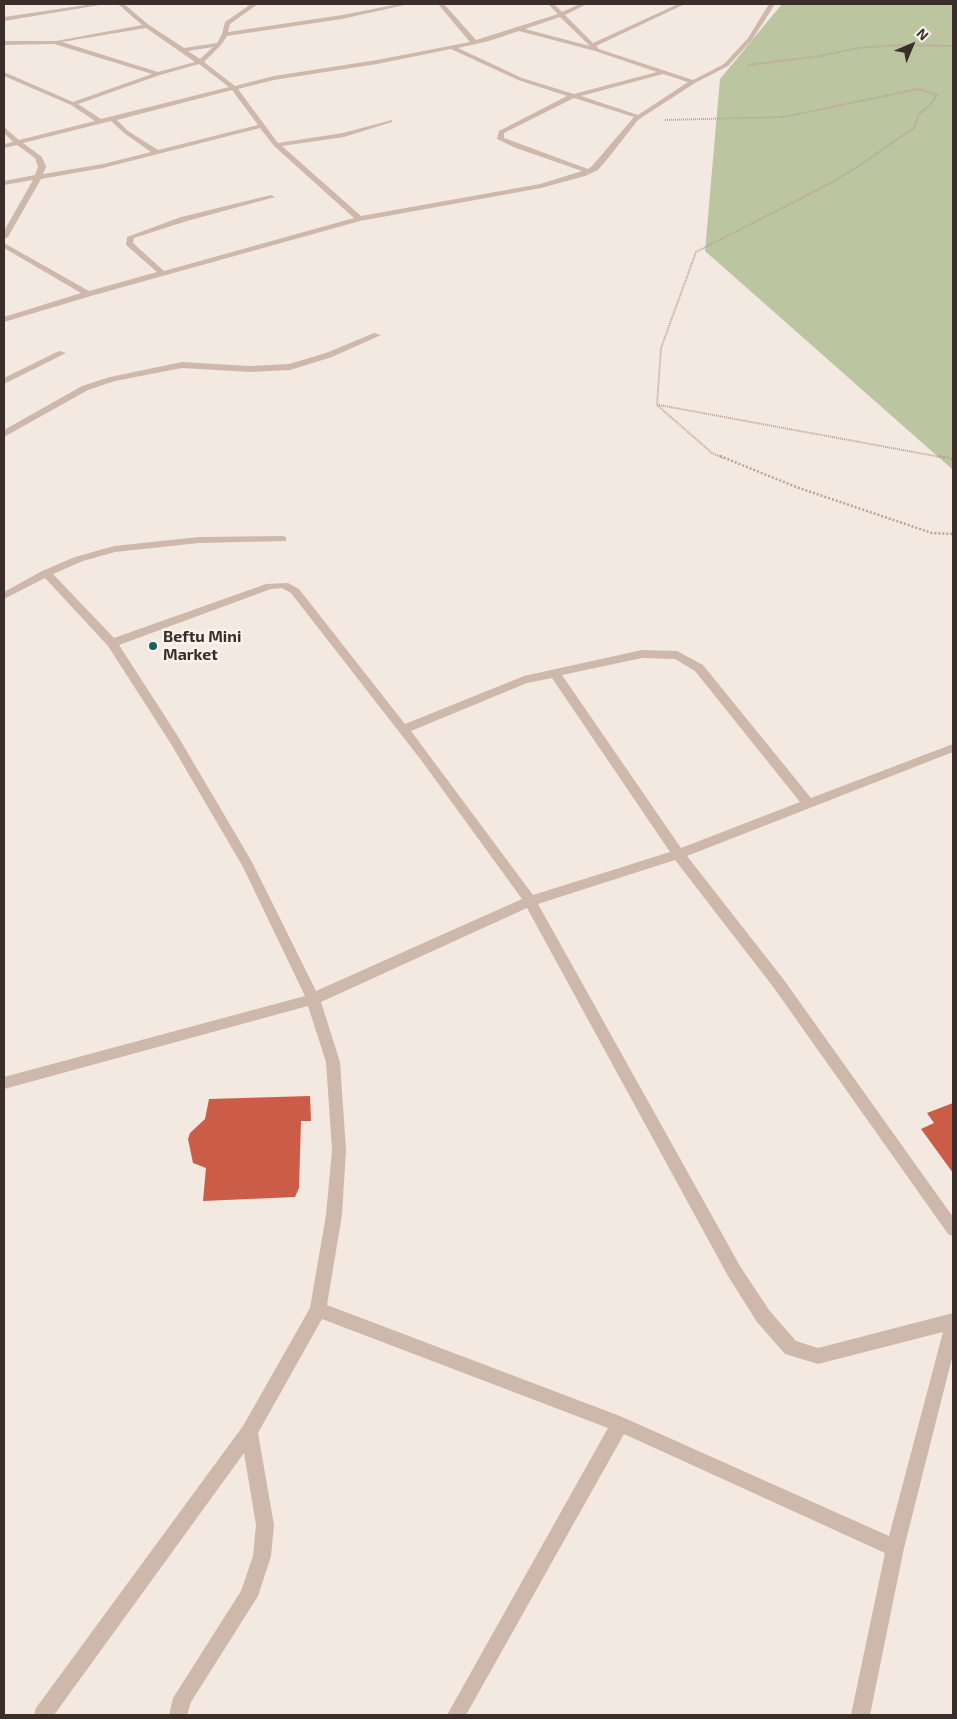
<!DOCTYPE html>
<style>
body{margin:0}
#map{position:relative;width:957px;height:1719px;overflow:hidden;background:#f4e9e0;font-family:"Exo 2",sans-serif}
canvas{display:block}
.frame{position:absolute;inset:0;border:5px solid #3b2e2a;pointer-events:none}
.north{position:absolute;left:887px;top:20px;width:50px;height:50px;-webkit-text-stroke:4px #fbf4ed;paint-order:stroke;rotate:45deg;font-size:14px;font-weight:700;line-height:20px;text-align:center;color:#3b2e2a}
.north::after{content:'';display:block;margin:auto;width:18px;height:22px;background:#3b2e2a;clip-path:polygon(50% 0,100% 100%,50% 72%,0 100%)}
</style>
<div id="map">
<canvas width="957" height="1719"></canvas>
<div class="frame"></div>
<div class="north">N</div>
</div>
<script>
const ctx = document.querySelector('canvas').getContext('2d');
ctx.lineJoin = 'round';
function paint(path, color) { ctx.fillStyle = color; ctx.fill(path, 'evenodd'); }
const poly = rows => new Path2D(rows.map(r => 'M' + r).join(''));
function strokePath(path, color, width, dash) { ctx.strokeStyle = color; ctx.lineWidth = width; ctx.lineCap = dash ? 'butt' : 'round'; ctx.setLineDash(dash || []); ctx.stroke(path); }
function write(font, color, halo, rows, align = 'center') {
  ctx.font = font + ' "Exo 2",sans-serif'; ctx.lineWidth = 5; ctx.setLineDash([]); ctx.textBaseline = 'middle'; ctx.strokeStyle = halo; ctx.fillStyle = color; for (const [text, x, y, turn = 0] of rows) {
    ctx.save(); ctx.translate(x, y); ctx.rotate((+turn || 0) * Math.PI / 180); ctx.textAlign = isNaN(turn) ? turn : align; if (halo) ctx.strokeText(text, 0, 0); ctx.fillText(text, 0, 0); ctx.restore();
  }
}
paint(poly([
 [782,4,953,4,953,470,705,251,720,79]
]), '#bbc59f');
paint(poly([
 [310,1096,311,1121,301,1121,299,1188,295,1197,203,1201,206,1168,193,1163,188,1139,190,1133,205,1119,209,1099],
 [953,1103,953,1173,921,1129,934,1123,927,1113]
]), '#cb5c47');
strokePath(poly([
 [748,65,820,56,858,48,900,45,953,46],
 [665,120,784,117,918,89,937,95,930,105,919,114,914,128,860,165,831,183,696,252,661,348,657,405,712,453,723,458],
 [659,405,946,458]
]), '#baa295', 2, [1, 1]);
strokePath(poly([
 [720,456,796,487,932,533,953,534],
 [939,456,953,459]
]), '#baa295', 2.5, [2, 2]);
paint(poly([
 [93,4,106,4,4,21,4,17,93,4],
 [118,4,124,4,149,25,184,48,217,43,222,34,225,22,251,4,258,4,230,24,228,32,342,15,399,4,409,4,342,19,227,36,221,45,204,62,235,86,274,76,377,60,470,42,438,4,444,4,476,40,558,14,548,4,554,4,562,12,580,4,587,4,565,15,593,43,678,4,685,4,596,46,599,49,693,80,724,64,748,38,769,4,775,4,752,40,728,66,695,83,638,120,609,157,598,170,585,176,541,188,360,221,91,296,4,322,4,317,81,293,4,248,4,243,89,291,157,272,126,245,127,237,181,217,271,195,275,197,187,221,134,238,133,243,164,271,354,218,274,146,260,128,103,168,41,179,8,237,4,239,4,231,33,180,4,185,4,181,35,175,38,167,35,158,17,145,4,148,4,144,13,142,4,133,4,127,19,140,95,121,71,105,4,76,4,72,73,102,152,74,54,44,4,45,4,41,56,41,142,25,118,4],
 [560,17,590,46,525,29,560,17],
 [146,28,195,62,158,72,62,42,146,28],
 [519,31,595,51,657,72,574,94,522,78,458,48,489,41,519,31],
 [213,47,200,59,188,51,213,47],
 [451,49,518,80,567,96,499,131,497,139,516,148,582,171,540,184,361,216,282,146,344,137,392,122,392,120,343,133,278,143,238,89,274,80,377,64,451,49],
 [199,64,229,87,101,119,78,104,160,75,199,64],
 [663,74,688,82,638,115,581,96,663,74],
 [232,90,258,125,158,150,128,131,117,120,232,90],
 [574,98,634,117,592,166,588,169,504,138,504,133,574,98],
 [111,121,124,133,151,152,103,164,43,174,46,167,42,157,23,143,111,121],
 [374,333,381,335,332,357,290,370,250,372,182,368,115,381,88,390,4,437,4,430,82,386,110,377,182,362,250,366,289,364,326,353,374,333],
 [59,351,66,353,4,384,4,378,59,351],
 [282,536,286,537,286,541,199,543,115,552,83,561,53,574,114,638,266,584,288,583,299,589,405,724,524,676,642,650,677,651,703,665,811,798,953,744,953,752,687,856,784,980,953,1217,953,1236,948,1234,774,988,675,860,538,904,740,1266,769,1310,796,1341,818,1348,953,1313,953,1354,904,1548,870,1715,851,1715,885,1553,624,1434,466,1715,447,1715,608,1428,322,1319,258,1433,274,1525,271,1556,258,1596,191,1702,187,1715,169,1715,173,1698,241,1591,253,1556,256,1525,244,1453,54,1715,34,1715,36,1708,243,1426,310,1308,326,1215,332,1150,326,1062,308,1006,4,1089,4,1077,305,996,243,867,171,744,108,646,45,578,4,599,4,592,42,571,75,557,114,546,199,537,282,536],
 [282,588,291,593,421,760,522,899,316,991,252,862,179,738,119,645,271,589,282,588],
 [642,658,675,659,695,671,800,802,681,848,562,675,642,658],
 [552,678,670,852,533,895,411,731,527,683,552,678],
 [527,908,728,1276,757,1322,785,1354,818,1364,943,1332,889,1536,620,1416,327,1305,342,1215,346,1150,340,1062,321,1002,527,908]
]), '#ceb8ab');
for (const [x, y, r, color] of [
 [153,646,5,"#1d5f5e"]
]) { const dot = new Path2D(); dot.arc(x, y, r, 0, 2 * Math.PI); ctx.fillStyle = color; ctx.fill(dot); strokePath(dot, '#fbf4ed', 2); }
write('bold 16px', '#3b2e2a', '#fbf4ed', [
 ["Beftu Mini",163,637],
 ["Market",163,655]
], 'left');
</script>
